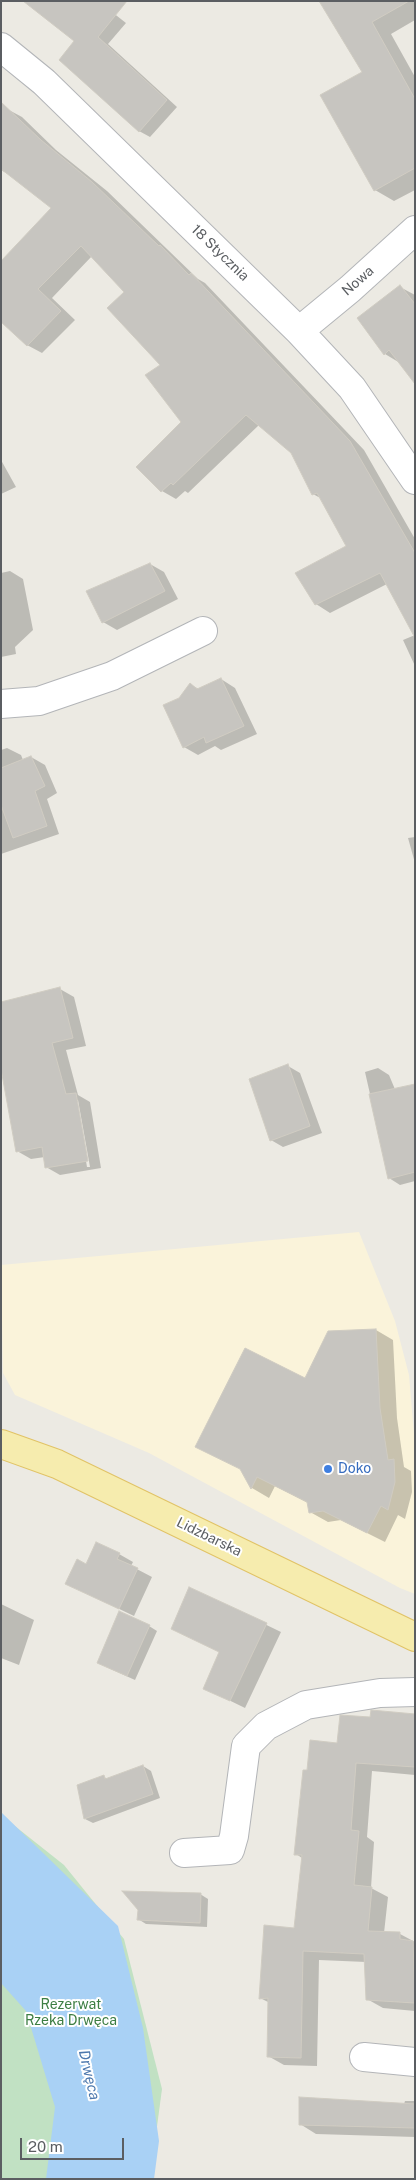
<!DOCTYPE html>
<meta charset="utf-8">
<style>
body{margin:0}
#map{position:relative;width:416px;height:2180px;overflow:hidden;background:#eceae3;font-family:"Public Sans",sans-serif}
canvas{display:block}
.frame{position:absolute;inset:0;border:2px solid #5b5e62;pointer-events:none}
.scale{position:absolute;left:20px;top:2138px;width:104px;height:22px;box-sizing:border-box;border:2px solid #5b5e62;border-top:0;padding-left:6px;font-size:15px;line-height:18px;white-space:nowrap;color:#5b5e62;-webkit-text-stroke:4px #fff;paint-order:stroke}
</style>
<div id="map">
<canvas width="416" height="2180"></canvas>
<div class="frame"></div>
<div class="scale">20 m</div>
</div>
<script>
const ctx = document.querySelector('canvas').getContext('2d');
ctx.lineJoin = 'round';
function paint(path, color) { ctx.fillStyle = color; ctx.fill(path, 'evenodd'); }
const poly = rows => new Path2D(rows.map(r => 'M' + r).join(''));
function strokePath(path, color, width, dash) { ctx.strokeStyle = color; ctx.lineWidth = width; ctx.lineCap = dash ? 'butt' : 'round'; ctx.setLineDash(dash || []); ctx.stroke(path); }
function write(font, color, halo, rows, align = 'center') {
  ctx.font = font + ' "Public Sans",sans-serif'; ctx.lineWidth = 4; ctx.setLineDash([]); ctx.textBaseline = 'middle'; ctx.strokeStyle = halo; ctx.fillStyle = color; for (const [text, x, y, turn = 0] of rows) {
    ctx.save(); ctx.translate(x, y); ctx.rotate((+turn || 0) * Math.PI / 180); ctx.textAlign = isNaN(turn) ? turn : align; if (halo) ctx.strokeText(text, 0, 0); ctx.fillText(text, 0, 0); ctx.restore();
  }
}
paint(poly([
 [359,1232,395,1321,409,1375,415,1446,415,1594,400,1588,149,1453,15,1395,3,1373,1,1265]
]), '#faf3da');
paint(poly([
 [1,1815,64,1865,124,1939,162,2089,150,2179,1,2179]
]), '#c1e1c3');
paint(poly([
 [1,1812,118,1926,143,2028,159,2141,154,2179,46,2179,55,2107,26,2011,1,1983]
]), '#a9d1f5');
paint(poly([
 [98,1,126,23,108,44,177,107,150,137,139,131,76,41],
 [321,1,415,1,415,20,391,34,415,77,415,190,394,201,375,190,363,72],
 [7,109,22,117,56,150,107,191,198,279,205,283,364,450,415,539,415,666,403,640,415,635,387,584,330,613,316,604,348,546,322,499,313,494,292,452,259,425,188,493,185,491,176,499,162,491,182,422,162,365,126,292,92,256,52,298,75,320,42,353,27,345,53,208,18,180,1,170,1,115],
 [400,287,415,295,415,382,400,363,385,354],
 [1,460,16,487,1,494],
 [150,564,164,572,178,599,117,630,103,622],
 [10,571,23,579,33,630,15,647,16,654,1,657,1,573],
 [221,679,235,688,257,734,221,750,215,746,198,755,184,747,179,699,191,685,199,689],
 [7,748,21,755,23,760,31,757,45,765,57,793,47,799,59,834,1,854,1,750],
 [415,837,415,863,408,838],
 [60,989,74,997,86,1046,66,1050,78,1095,90,1102,101,1168,60,1175,46,1167,45,1157,31,1159,17,1151],
 [76,1100,78,1100,90,1167,87,1167],
 [288,1066,300,1073,322,1133,283,1147,271,1140],
 [378,1068,389,1075,415,1137,415,1181,400,1185,389,1178,365,1072],
 [376,1330,393,1340,397,1418,404,1467,411,1471,412,1492,405,1519,398,1515,385,1542,341,1520,328,1522,310,1512,308,1503,275,1486,269,1498,252,1488,242,1470,306,1379],
 [119,1554,133,1562,131,1566,152,1577,134,1616,67,1584,86,1565],
 [190,1588,281,1632,245,1708,204,1688,220,1652,173,1629],
 [1,1604,34,1620,19,1665,1,1658],
 [149,1626,157,1631,135,1680,106,1667],
 [415,1715,415,1775,372,1771,367,1837,374,1842,371,1888,388,1897,384,1933,400,1934,415,1942,415,2011,383,2008,367,1999,366,1962,319,1960,317,2066,284,2065,268,2056,270,2003,260,1998,295,1929,302,1858,296,1854,309,1772,338,1744,372,1718],
 [143,1766,151,1771,160,1798,93,1823,85,1819,104,1777,108,1779],
 [200,1894,208,1899,207,1927,146,1924,138,1919],
 [405,2101,415,2101,415,2137,316,2134,300,2124,404,2104]
]), '#0003');
const building = poly([
 [23,1,127,1,98,37,167,100,139,132,59,60,74,41,23,1],
 [319,1,409,1,372,22,415,99,415,168,374,191,320,95,362,72,319,1],
 [1,102,41,140,92,182,159,246,160,245,189,275,191,273,350,441,415,553,415,638,380,573,315,605,295,573,346,546,317,493,312,495,291,453,246,415,173,485,171,483,161,492,136,467,181,422,145,375,160,365,107,308,124,292,81,246,38,289,61,311,27,346,1,322,1,261,51,208,1,169,1,102],
 [400,285,415,304,415,384,389,350,384,355,357,318,400,285],
 [150,563,165,591,102,623,86,591,150,563],
 [221,678,244,726,206,743,204,737,183,748,163,705,179,698,190,683,197,689,221,678],
 [31,756,45,786,35,791,47,826,13,838,1,805,1,768,31,756],
 [60,987,73,1038,52,1043,66,1094,76,1093,88,1161,45,1168,42,1147,16,1152,1,1069,1,1002,60,987],
 [288,1064,310,1126,270,1141,249,1079,288,1064],
 [415,1084,415,1172,388,1179,369,1094,415,1084],
 [376,1329,380,1408,388,1460,394,1459,395,1482,388,1510,381,1506,367,1533,323,1511,309,1513,307,1502,257,1477,251,1489,240,1469,195,1447,245,1348,305,1378,328,1331,376,1329],
 [96,1542,120,1553,117,1559,138,1568,119,1609,65,1584,77,1559,86,1564,96,1542],
 [189,1587,267,1623,230,1701,203,1689,219,1652,171,1629,189,1587],
 [119,1611,150,1625,127,1676,97,1663,119,1611],
 [371,1710,415,1714,415,1767,356,1763,351,1830,359,1831,354,1885,372,1887,368,1931,400,1932,400,1939,413,1941,415,2003,366,2000,364,1954,303,1951,301,2058,267,2057,268,1998,259,1999,264,1925,294,1928,302,1855,294,1855,303,1770,307,1770,310,1740,337,1743,340,1715,370,1717,371,1710],
 [143,1765,153,1794,84,1819,77,1785,104,1775,105,1779,143,1765],
 [122,1891,201,1893,200,1923,137,1920,138,1910,122,1891],
 [299,2097,415,2104,415,2128,299,2125,299,2097]
]);
paint(building, '#c7c5c0');
strokePath(building, '#d0ccc2', 1);
const minor = poly([
 [1,47,44,82,299,331,352,388,415,480],
 [299,331,350,289,415,230],
 [1,704,39,701,112,676,203,631],
 [184,1853,230,1850,234,1836,246,1746,266,1726,306,1705,380,1693,415,1692],
 [364,2057,415,2062]
]);
const major = poly([
 [1,1444,57,1464,415,1637]
]);
strokePath(minor, '#b3b5b8', 30);
strokePath(major, '#e1c366', 30);
strokePath(minor, '#fff', 28);
strokePath(major, '#f6ecae', 28);
for (const [x, y, r, color] of [
 [328,1469,5,"#3f7fe0"]
]) { const dot = new Path2D(); dot.arc(x, y, r, 0, 2 * Math.PI); ctx.fillStyle = color; ctx.fill(dot); strokePath(dot, '#fff', 2); }
write('14px', '#5b5e62', '#fff', [
 ["18 Stycznia",220,253,44],
 ["Nowa",358,281,-41],
 ["Lidzbarska",209,1537,26]
]);
write('14px', '#366cbe', '#fff', [
 ["Doko",338,1469]
], 'left');
write('14px', '#3d7e43', '#fff', [
 ["Rezerwat",71,2005],
 ["Rzeka Drwęca",71,2021]
]);
write('italic 15px', '#4c78ad', '#fff', [
 ["Drwęca",89,2075,77]
]);
</script>
